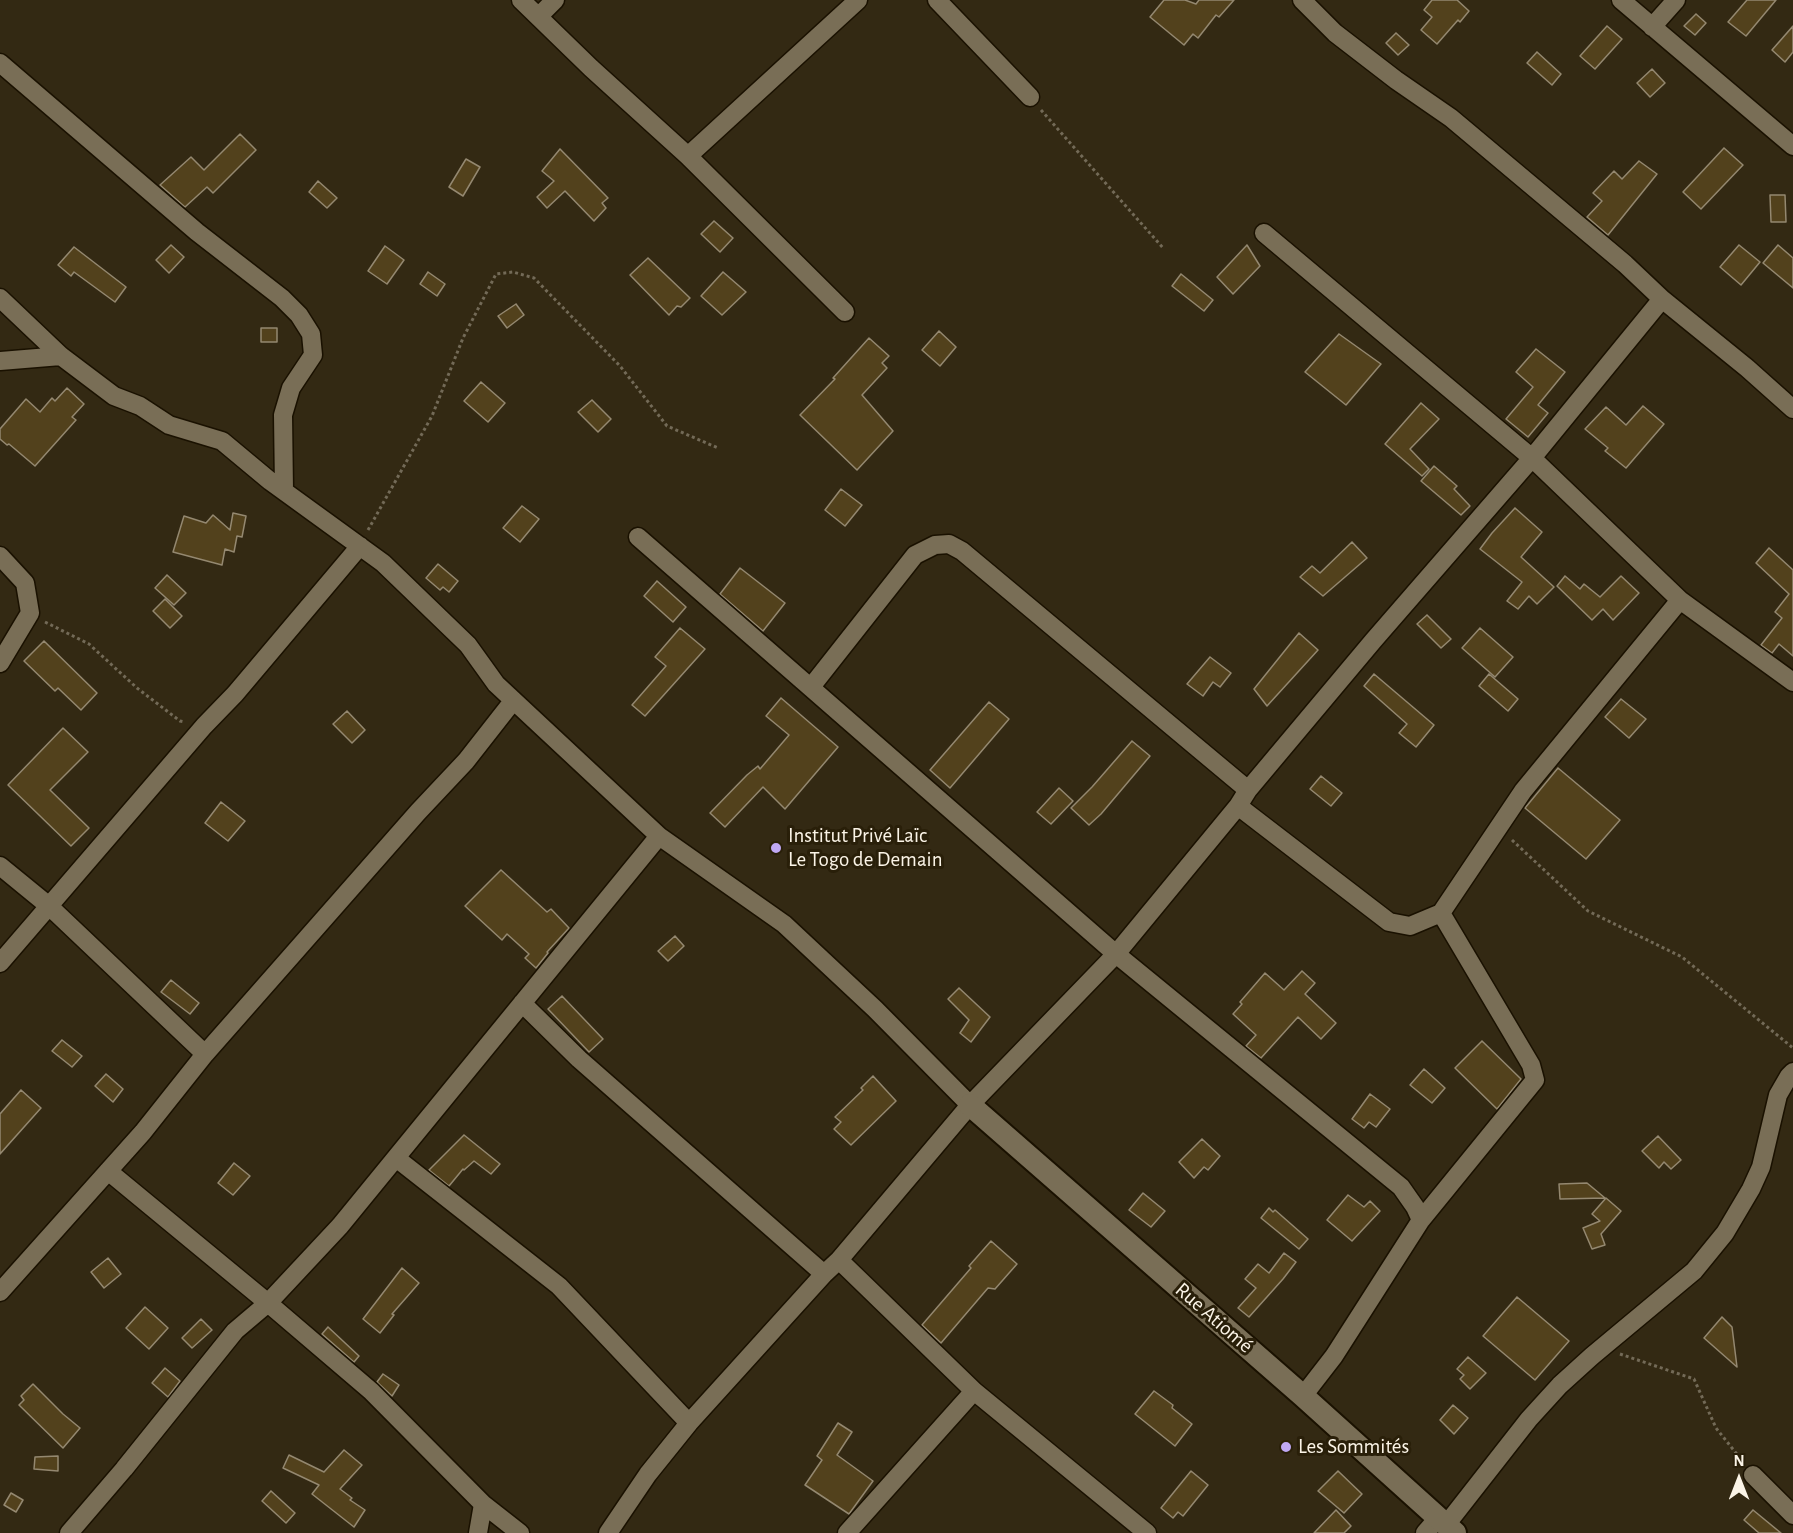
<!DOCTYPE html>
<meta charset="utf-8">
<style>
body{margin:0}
#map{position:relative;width:1793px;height:1533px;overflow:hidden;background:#332913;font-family:"Alegreya Sans",sans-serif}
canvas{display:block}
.north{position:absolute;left:1709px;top:1449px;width:60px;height:60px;-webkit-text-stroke:4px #291f09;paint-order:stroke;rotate:0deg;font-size:16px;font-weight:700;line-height:24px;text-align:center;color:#fbf4e7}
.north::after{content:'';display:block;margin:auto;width:21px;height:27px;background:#fbf4e7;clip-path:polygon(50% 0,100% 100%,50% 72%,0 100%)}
</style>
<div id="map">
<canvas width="1793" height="1533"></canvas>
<div class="north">N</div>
</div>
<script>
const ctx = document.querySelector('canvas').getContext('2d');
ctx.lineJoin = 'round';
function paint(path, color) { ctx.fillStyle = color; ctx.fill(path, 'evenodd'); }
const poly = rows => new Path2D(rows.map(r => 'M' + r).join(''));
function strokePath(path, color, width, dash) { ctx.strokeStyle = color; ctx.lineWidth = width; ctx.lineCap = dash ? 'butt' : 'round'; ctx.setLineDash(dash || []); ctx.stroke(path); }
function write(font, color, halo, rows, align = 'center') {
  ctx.font = font + ' "Alegreya Sans",sans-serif'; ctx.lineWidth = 6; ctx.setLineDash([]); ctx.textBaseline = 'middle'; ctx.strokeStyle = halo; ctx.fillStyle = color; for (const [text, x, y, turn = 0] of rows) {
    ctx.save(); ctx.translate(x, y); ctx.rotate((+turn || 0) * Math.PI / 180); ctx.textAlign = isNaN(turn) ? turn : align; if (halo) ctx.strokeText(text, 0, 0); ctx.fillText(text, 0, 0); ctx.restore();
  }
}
const building = poly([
 [1164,0,1185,0,1196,4,1199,0,1234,0,1219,17,1216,15,1198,38,1193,34,1184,45,1150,17,1164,0],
 [1432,0,1457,0,1469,11,1460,22,1458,20,1437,44,1421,30,1432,17,1424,10,1432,0],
 [1747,0,1776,0,1746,36,1728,22,1747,0],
 [1696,14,1706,23,1695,35,1684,26,1696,14],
 [1607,26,1622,39,1595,69,1580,56,1607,26],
 [1793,26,1793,52,1785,62,1772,50,1793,26],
 [1396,33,1409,45,1398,55,1386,43,1396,33],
 [1537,52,1561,74,1552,85,1527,63,1537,52],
 [1652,69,1665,83,1650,97,1637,83,1652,69],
 [240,134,256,150,213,193,207,187,185,207,160,185,191,157,204,170,240,134],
 [1724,148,1743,165,1701,209,1683,192,1724,148],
 [560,149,608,198,602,203,606,208,594,221,565,191,547,208,537,197,554,181,542,171,560,149],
 [466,159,480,167,463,196,449,187,466,159],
 [1639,161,1657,174,1608,235,1587,217,1602,201,1593,193,1614,171,1622,179,1639,161],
 [318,181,337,198,327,208,309,192,318,181],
 [1770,195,1785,195,1786,222,1771,222,1770,195],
 [714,221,733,238,720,252,701,234,714,221],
 [171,245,184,257,169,273,156,260,171,245],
 [1247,245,1260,266,1233,294,1217,277,1247,245],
 [1739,245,1760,262,1741,285,1720,267,1739,245],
 [1778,245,1793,258,1793,288,1763,263,1778,245],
 [385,246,404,260,387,284,368,271,385,246],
 [74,247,126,287,115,302,74,272,71,276,58,265,74,247],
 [648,258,690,298,681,307,677,306,669,315,630,275,648,258],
 [428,272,445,284,437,296,420,284,428,272],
 [723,272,746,292,722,315,701,296,723,272],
 [1181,274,1213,300,1204,311,1172,286,1181,274],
 [516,304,524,315,507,328,498,316,516,304],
 [261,328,277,328,277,342,261,342,261,328],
 [939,331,956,347,940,366,922,350,939,331],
 [1339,334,1381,364,1346,405,1305,372,1339,334],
 [869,338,889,356,882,363,887,368,862,395,893,431,857,470,800,415,835,379,833,378,869,338],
 [1536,349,1565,372,1538,405,1548,413,1528,437,1506,419,1533,387,1516,372,1536,349],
 [481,382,505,403,488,422,464,401,481,382],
 [67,388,84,404,72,417,76,420,35,466,9,444,7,445,0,439,0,429,26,399,40,412,52,398,55,401,67,388],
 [592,400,611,419,598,432,578,412,592,400],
 [1421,403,1439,419,1410,449,1429,469,1422,476,1385,444,1421,403],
 [1643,406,1664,424,1626,468,1605,451,1608,448,1585,429,1606,407,1626,425,1643,406],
 [1434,466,1457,486,1454,489,1470,506,1461,515,1421,481,1434,466],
 [841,489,862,505,845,526,825,510,841,489],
 [522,506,539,519,520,542,503,528,522,506],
 [1515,508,1542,532,1521,557,1554,587,1537,604,1529,596,1518,609,1507,601,1522,582,1480,549,1492,533,1515,508],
 [233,513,246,516,242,537,237,536,234,552,225,549,222,565,173,552,184,516,206,523,213,515,230,530,233,513],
 [1352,542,1367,558,1323,596,1300,577,1312,566,1320,573,1352,542],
 [1769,548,1793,570,1793,656,1779,644,1772,653,1761,645,1782,618,1775,612,1789,594,1756,563,1769,548],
 [438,564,458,581,449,592,443,587,440,590,426,578,438,564],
 [740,568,785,603,763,631,720,594,740,568],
 [167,575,186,593,174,605,155,588,167,575],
 [1565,576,1580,589,1584,584,1600,597,1621,576,1639,593,1613,620,1603,609,1592,620,1557,586,1565,576],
 [657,581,686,607,673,622,644,596,657,581],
 [165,599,182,616,170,628,153,611,165,599],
 [1427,615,1451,639,1441,648,1417,624,1427,615],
 [680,628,705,649,645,716,632,705,666,666,655,657,680,628],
 [1480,628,1513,657,1495,677,1462,648,1480,628],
 [1299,633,1318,650,1267,706,1254,689,1299,633],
 [44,641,97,693,81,710,58,688,55,691,24,661,44,641],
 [1210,657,1231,673,1220,687,1213,682,1203,696,1187,684,1210,657],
 [1374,674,1434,725,1416,747,1399,733,1407,724,1364,686,1374,674],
 [1489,674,1518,699,1508,711,1479,686,1489,674],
 [781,698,838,747,785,809,763,787,725,827,710,813,747,775,758,766,760,769,789,735,766,716,781,698],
 [1621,699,1646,719,1629,738,1605,717,1621,699],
 [989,702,1009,719,950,788,930,770,989,702],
 [347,711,365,730,352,743,333,724,347,711],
 [63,728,88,752,50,790,89,828,71,846,8,785,63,728],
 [1132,741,1150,756,1101,814,1089,825,1071,808,1092,787,1132,741],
 [1558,768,1620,820,1586,859,1525,808,1558,768],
 [1321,776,1342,793,1331,806,1310,789,1321,776],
 [1059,788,1073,801,1051,824,1037,812,1059,788],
 [221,802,245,821,228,841,205,823,221,802],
 [501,870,547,912,551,909,569,928,547,952,548,953,536,968,525,958,529,954,507,934,502,940,465,906,501,870],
 [675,936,684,946,668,961,658,951,675,936],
 [1302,971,1315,983,1305,994,1336,1023,1321,1039,1298,1017,1261,1058,1246,1046,1256,1035,1233,1014,1242,1004,1240,1002,1265,973,1284,990,1302,971],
 [171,980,199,1003,190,1014,161,992,171,980],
 [959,988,990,1017,971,1042,960,1033,969,1020,948,999,959,988],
 [562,996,603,1039,589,1052,548,1009,562,996],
 [62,1040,82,1056,72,1067,52,1051,62,1040],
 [1482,1041,1521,1079,1497,1109,1455,1068,1482,1041],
 [1424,1069,1445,1088,1432,1103,1410,1085,1424,1069],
 [106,1074,123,1089,113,1102,95,1086,106,1074],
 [873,1076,896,1101,851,1145,834,1129,841,1122,835,1117,863,1090,861,1088,873,1076],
 [21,1090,41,1108,0,1154,0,1114,21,1090],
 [1370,1094,1390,1109,1376,1127,1369,1122,1364,1128,1352,1119,1370,1094],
 [464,1135,500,1164,491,1174,474,1161,464,1170,463,1169,449,1186,429,1170,464,1135],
 [1658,1136,1681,1160,1671,1169,1664,1162,1659,1168,1642,1151,1658,1136],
 [1202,1139,1220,1156,1208,1170,1204,1167,1194,1178,1179,1162,1202,1139],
 [234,1163,250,1176,233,1195,218,1183,234,1163],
 [1587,1183,1605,1198,1560,1199,1559,1184,1587,1183],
 [1143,1193,1165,1211,1151,1227,1129,1210,1143,1193],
 [1348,1195,1364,1207,1370,1201,1380,1211,1352,1241,1327,1220,1348,1195],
 [1606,1198,1621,1211,1601,1234,1605,1245,1592,1249,1583,1228,1600,1221,1592,1214,1606,1198],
 [1269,1208,1273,1212,1275,1210,1308,1239,1299,1249,1261,1218,1269,1208],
 [991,1241,1017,1264,995,1289,988,1288,941,1343,922,1325,971,1268,969,1266,991,1241],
 [1284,1253,1296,1262,1283,1279,1249,1317,1238,1308,1256,1288,1245,1279,1258,1264,1269,1273,1284,1253],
 [108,1258,121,1274,104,1288,91,1272,108,1258],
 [402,1268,419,1283,392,1314,394,1315,380,1333,363,1319,402,1268],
 [1517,1297,1569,1341,1535,1380,1483,1336,1517,1297],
 [145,1307,168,1328,149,1349,126,1328,145,1307],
 [1722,1317,1732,1327,1737,1367,1704,1338,1722,1317],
 [201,1319,212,1330,192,1348,182,1338,201,1319],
 [328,1327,359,1356,354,1362,322,1334,328,1327],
 [1468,1357,1486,1373,1470,1389,1460,1379,1464,1375,1457,1369,1468,1357],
 [165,1368,180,1381,168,1397,152,1383,165,1368],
 [383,1374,399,1385,392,1396,377,1382,383,1374],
 [33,1384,63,1414,80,1428,63,1448,19,1405,24,1400,21,1396,33,1384],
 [1154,1391,1173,1405,1172,1408,1192,1424,1175,1446,1135,1414,1154,1391],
 [1453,1405,1468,1418,1454,1434,1440,1420,1453,1405],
 [838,1423,852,1432,837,1455,873,1481,849,1514,805,1485,822,1460,817,1456,838,1423],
 [344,1450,362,1465,340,1489,352,1498,350,1500,365,1510,354,1527,312,1494,319,1485,283,1468,289,1455,324,1472,344,1450],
 [58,1456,58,1471,34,1469,35,1457,58,1456],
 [1191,1471,1208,1485,1183,1516,1178,1512,1173,1518,1161,1508,1191,1471],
 [1338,1471,1362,1494,1344,1513,1318,1491,1338,1471],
 [271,1491,295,1513,286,1523,262,1501,271,1491],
 [11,1493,23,1500,16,1512,4,1505,11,1493],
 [1336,1510,1351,1526,1344,1533,1314,1533,1336,1510],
 [1753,1510,1781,1533,1759,1533,1744,1520,1753,1510]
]);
paint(building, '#52411c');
strokePath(building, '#948870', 1.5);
const minor = poly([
 [521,0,591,68,688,156,845,312],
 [937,0,1030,97],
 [1302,0,1335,33,1396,80,1451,118,1625,264,1662,299,1747,368,1793,409],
 [1621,0,1793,146],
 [539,16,555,0],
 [1652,27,1676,0],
 [0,63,197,232,282,298,299,315,311,334,313,355,291,388,283,415,284,490],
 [688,156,858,0],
 [1264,233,1532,458,1680,600,1793,682],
 [0,298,61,356,114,396,140,406,169,425,222,441,270,481,383,563,468,645,496,684,659,836,784,924,875,1009,970,1105],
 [0,361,61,356],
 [638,537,1116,954,1401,1187,1415,1207,1421,1220,1334,1356,1303,1396],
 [0,556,25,583,30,613,0,663],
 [811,687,915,555,935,545,949,544,962,551,1248,790],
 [1238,806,1389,922,1410,926,1441,913,1523,791,1680,600],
 [0,866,49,906,205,1054],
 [0,963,204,726,235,694,360,546],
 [522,1003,579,1059,824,1274],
 [396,1158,559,1286,689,1423],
 [108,1171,268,1303,371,1391,483,1504,520,1533],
 [1421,1220,1535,1080,1531,1065,1441,913],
 [839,1260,974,1391,1147,1533],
 [0,1292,143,1132,205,1054,418,812,466,761,513,701],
 [1753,1475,1793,1515],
 [1446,1525,1529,1419,1560,1385,1592,1356,1694,1271,1725,1233,1751,1189,1761,1167,1778,1095,1789,1076,1793,1072],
 [69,1533,124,1469,235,1331,268,1303,340,1226,659,836],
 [478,1533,483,1504],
 [608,1533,648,1474,689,1423,824,1274,839,1260,970,1105,1116,954,1238,806,1248,790,1373,641,1532,458,1662,299],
 [847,1533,974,1391],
 [1425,1533,1439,1517]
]);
const tertiary = poly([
 [970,1105,1303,1396,1455,1533]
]);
strokePath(minor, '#1a1100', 21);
strokePath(tertiary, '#1a1100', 26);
strokePath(poly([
 [1041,110,1163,248],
 [368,530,432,416,463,338,496,274,513,272,534,278,620,366,667,426,718,448],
 [45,622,89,644,137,688,180,721,185,722],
 [1512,840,1588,911,1682,957,1793,1048],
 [1620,1354,1694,1379,1716,1428,1744,1463]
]), '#736a57', 3, [3, 3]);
strokePath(minor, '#796e56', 18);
strokePath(tertiary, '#796e56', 22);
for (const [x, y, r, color] of [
 [776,848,6,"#c0a8f4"],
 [1286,1447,6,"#c0a8f4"]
]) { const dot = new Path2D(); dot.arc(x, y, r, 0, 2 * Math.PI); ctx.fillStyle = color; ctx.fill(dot); strokePath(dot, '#291f09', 2); }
write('21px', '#fbf4e7', '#291f09', [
 ["Institut Privé Laïc",788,836],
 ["Le Togo de Demain",788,860],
 ["Les Sommités",1298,1447]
], 'left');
write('21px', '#fbf4e7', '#291f09', [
 ["Rue Atiomé",1214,1318,41]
]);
</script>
